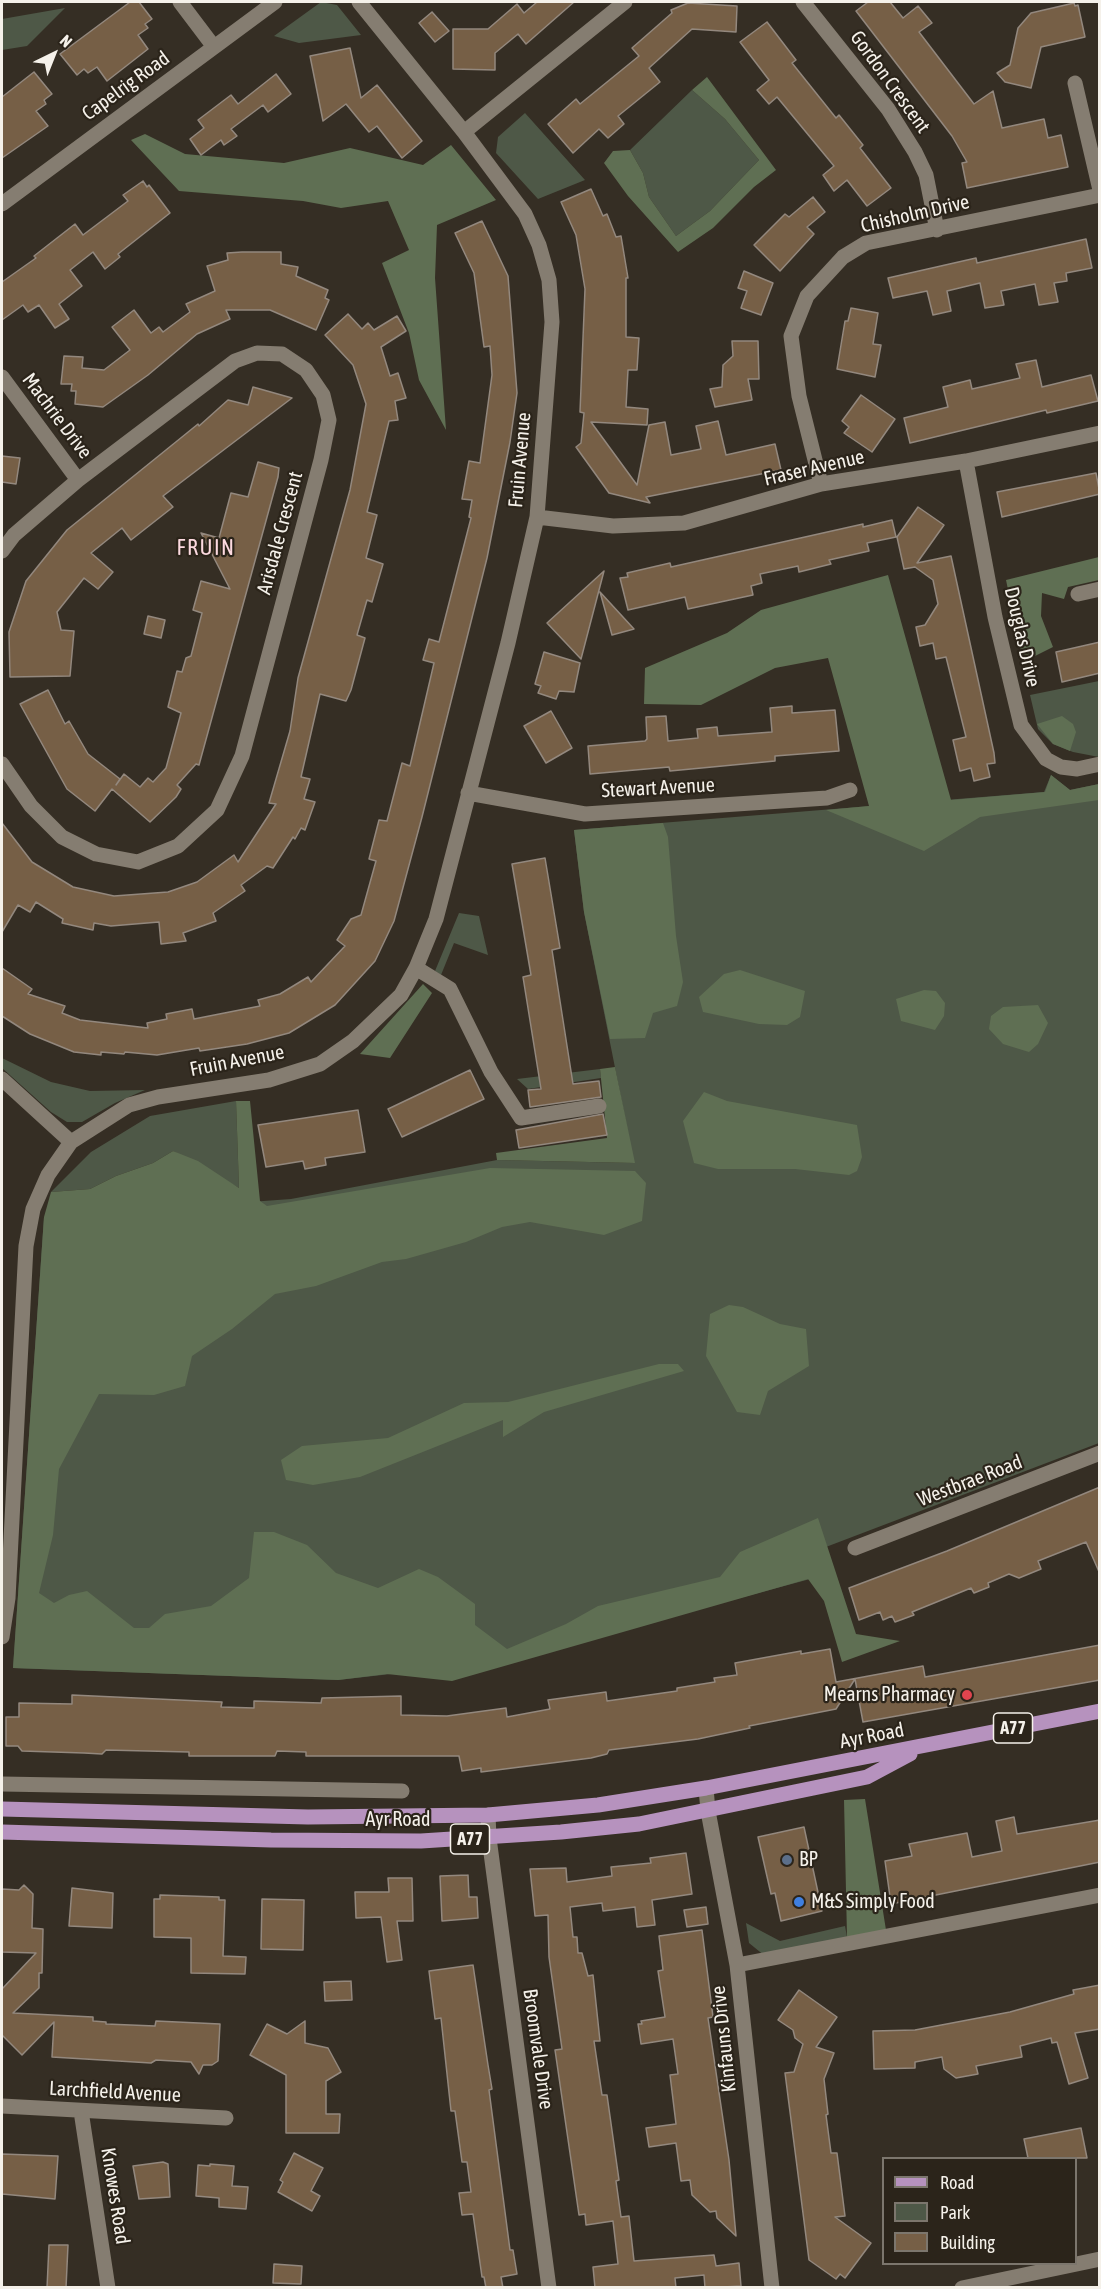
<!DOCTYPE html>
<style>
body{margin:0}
#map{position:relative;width:1101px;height:2289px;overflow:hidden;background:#352e24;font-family:"Asap Condensed",sans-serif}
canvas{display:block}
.frame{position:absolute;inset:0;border:3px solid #f5f1ea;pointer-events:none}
.legend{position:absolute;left:882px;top:2157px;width:195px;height:108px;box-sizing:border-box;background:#2b241a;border:2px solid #7c766d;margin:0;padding:8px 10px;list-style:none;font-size:18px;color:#f5f1ea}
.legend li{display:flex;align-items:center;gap:12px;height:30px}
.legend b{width:30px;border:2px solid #7c766d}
.north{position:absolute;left:24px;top:24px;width:60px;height:60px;-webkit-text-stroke:4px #2b241a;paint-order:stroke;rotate:43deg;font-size:16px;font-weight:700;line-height:24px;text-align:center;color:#f5f1ea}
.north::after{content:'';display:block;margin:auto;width:21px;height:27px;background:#f5f1ea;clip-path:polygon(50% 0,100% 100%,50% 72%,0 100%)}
</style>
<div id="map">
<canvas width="1101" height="2289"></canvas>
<div class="frame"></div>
<ul class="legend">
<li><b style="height:8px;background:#b692be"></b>Road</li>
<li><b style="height:16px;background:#4e5847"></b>Park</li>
<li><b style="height:16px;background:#765f46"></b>Building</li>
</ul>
<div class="north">N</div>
</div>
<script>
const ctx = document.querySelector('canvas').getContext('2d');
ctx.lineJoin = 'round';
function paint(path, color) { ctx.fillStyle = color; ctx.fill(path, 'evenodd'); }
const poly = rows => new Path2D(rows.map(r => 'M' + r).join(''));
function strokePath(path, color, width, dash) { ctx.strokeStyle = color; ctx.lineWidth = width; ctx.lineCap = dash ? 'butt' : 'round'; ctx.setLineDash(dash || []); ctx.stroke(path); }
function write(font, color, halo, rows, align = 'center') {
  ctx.font = font + ' "Asap Condensed",sans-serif'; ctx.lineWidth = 4.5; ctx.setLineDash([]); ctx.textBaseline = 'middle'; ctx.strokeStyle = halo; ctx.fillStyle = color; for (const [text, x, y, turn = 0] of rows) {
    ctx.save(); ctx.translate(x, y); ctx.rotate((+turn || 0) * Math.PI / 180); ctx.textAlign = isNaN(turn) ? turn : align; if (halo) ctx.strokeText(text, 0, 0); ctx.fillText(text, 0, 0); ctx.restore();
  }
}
paint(poly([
 [321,2,337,5,361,35,299,43,274,36],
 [65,8,27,46,2,50,2,19],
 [692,90,725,119,759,160,710,211,676,236,649,197,643,173,630,150],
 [525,113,585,180,538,199,496,153,498,137],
 [1099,681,1099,757,1073,752,1053,744,1038,729,1030,695],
 [1051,775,1070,790,1099,784,1099,1443,818,1550,825,1575,506,1661,338,1680,13,1668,44,1217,291,1199,497,1160,634,1163,584,912,574,830,1044,792],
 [459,913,479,916,488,955,454,943,441,975,435,971],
 [2,1058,51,1082,90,1091,145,1090,115,1103,82,1122,67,1122,51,1112,2,1068],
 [600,1069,601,1078,528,1089,517,1079],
 [236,1101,239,1188,173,1151,153,1163,116,1176,90,1189,51,1192,91,1152,150,1116],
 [746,1923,780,1941,845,1926,847,1937,765,1956,749,1943]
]), '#4e5847');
paint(poly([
 [707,77,776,170,754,187,713,228,678,252,628,196,604,163,613,151,630,150,643,173,649,197,676,236,710,211,759,160,725,119,692,90],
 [145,134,185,154,284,163,350,148,423,165,451,145,496,200,437,225,435,278,446,430,419,380,409,333,382,263,409,250,388,201,341,208,303,201,179,191,131,140],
 [1099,557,1099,580,1068,587,1064,599,1042,593,1041,616,1053,647,1023,662,1006,580],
 [888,575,951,800,1045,792,1051,775,1070,790,1099,784,1099,800,980,817,924,851,826,810,869,806,828,658,775,668,701,705,644,704,645,668,727,633,761,610],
 [1062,716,1073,724,1076,732,1070,751,1053,744,1037,724],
 [663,823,668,837,676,936,683,982,677,1006,653,1013,645,1038,610,1039,584,912,574,830],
 [740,970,805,991,800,1017,787,1025,759,1024,703,1012,699,997,724,974],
 [423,984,432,993,390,1058,360,1054],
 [924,990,936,991,945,1003,944,1016,935,1030,901,1021,896,999],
 [1038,1005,1048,1023,1038,1044,1029,1052,1003,1044,989,1029,991,1016,1003,1007],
 [615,1067,635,1163,497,1160,496,1153,607,1138,600,1069],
 [704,1092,727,1101,857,1125,862,1157,857,1171,849,1175,795,1169,718,1169,694,1163,683,1121],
 [236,1101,250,1101,260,1201,267,1206,490,1168,635,1171,646,1183,642,1221,604,1235,530,1222,502,1227,466,1242,406,1259,382,1262,316,1286,275,1294,232,1329,192,1356,185,1386,154,1395,99,1394,59,1469,53,1535,39,1593,54,1603,69,1595,87,1591,134,1628,149,1628,165,1614,211,1606,249,1578,254,1532,274,1532,307,1545,336,1573,378,1588,419,1569,438,1577,475,1604,475,1625,507,1649,566,1624,598,1606,720,1577,740,1552,818,1518,856,1634,900,1641,842,1662,824,1601,808,1579,452,1681,387,1674,338,1680,13,1668,44,1217,51,1192,90,1189,116,1176,153,1163,173,1151,198,1161,239,1188],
 [729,1305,743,1307,780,1324,806,1329,809,1366,768,1391,760,1415,737,1412,706,1356,710,1314],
 [659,1364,678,1364,684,1371,544,1412,503,1437,503,1420,360,1477,313,1485,286,1480,281,1460,302,1446,388,1438,464,1403,508,1402],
 [865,1799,886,1930,847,1937,844,1800]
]), '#5f6f53');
const building = poly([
 [130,2,139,2,152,19,145,24,148,28,138,35,148,49,107,81,97,67,88,73,84,69,77,75,60,54,130,2],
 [537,2,574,2,526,44,518,34,495,53,495,70,453,69,453,29,488,29,517,4,524,13,537,2],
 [868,2,890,2,903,18,918,6,932,23,919,32,974,104,993,91,1002,128,1044,119,1048,138,1061,135,1068,167,967,188,962,163,967,162,952,136,856,11,868,2],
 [688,3,737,6,736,32,692,29,649,68,660,82,618,116,624,124,608,138,599,129,573,153,548,124,576,99,580,104,639,56,632,48,672,13,671,10,688,3],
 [1074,3,1075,6,1078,5,1085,37,1041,47,1031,88,1005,82,997,73,1010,65,1018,28,1031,13,1074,3],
 [432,12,449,31,435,42,419,23,432,12],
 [767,22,796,60,792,63,836,118,839,115,863,145,860,148,891,188,867,206,847,180,834,191,823,175,834,166,777,97,769,104,757,90,769,80,740,42,767,22],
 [350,48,361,98,377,85,422,141,402,158,377,126,369,132,346,104,323,121,310,56,350,48],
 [34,72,52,94,44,100,46,104,36,111,48,126,2,158,2,97,34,72],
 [276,74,291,94,268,112,263,105,231,129,237,136,224,145,221,140,201,155,190,139,204,128,198,120,231,95,238,104,276,74],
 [143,181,147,187,149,185,170,213,118,254,120,257,105,269,93,252,70,270,82,286,59,304,69,319,55,328,39,305,28,312,23,305,2,320,2,282,36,258,34,256,75,224,83,235,128,201,123,195,143,181],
 [591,189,603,216,607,214,616,237,621,236,628,278,626,278,626,337,639,338,637,370,628,370,626,407,648,409,647,425,591,422,637,485,649,425,665,422,671,455,701,449,696,426,718,421,726,455,775,444,781,470,646,497,650,503,609,493,576,447,581,443,584,413,580,412,585,289,576,235,561,202,591,189],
 [813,197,825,212,807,227,814,234,780,271,754,245,785,214,789,217,813,197],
 [482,221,508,276,517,393,510,442,487,558,422,817,394,921,375,961,335,1005,289,1033,247,1044,200,1051,199,1048,157,1055,125,1052,124,1054,101,1052,101,1055,74,1052,30,1034,2,1016,2,968,32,989,28,994,65,1006,62,1013,80,1020,148,1028,147,1023,167,1019,166,1014,192,1009,194,1019,260,1006,258,1000,280,994,308,977,311,982,345,946,337,940,351,919,361,915,376,861,369,859,379,820,387,821,402,763,410,766,434,663,423,660,429,639,439,642,471,518,469,517,472,500,462,499,469,461,480,463,492,375,490,346,484,347,474,273,455,233,482,221],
 [1086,239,1092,268,1066,273,1067,281,1054,283,1058,302,1039,305,1035,284,1001,291,1004,305,985,308,980,283,947,291,951,311,933,315,927,291,893,298,888,278,976,258,977,263,1086,239],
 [242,252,281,252,281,264,298,267,296,276,328,290,325,298,329,300,316,330,270,310,226,310,230,319,197,334,148,375,103,407,75,404,76,391,71,391,72,384,61,384,64,356,83,357,82,368,104,370,130,350,112,327,134,310,151,333,159,327,163,332,190,312,186,304,215,291,207,266,228,260,227,253,242,252],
 [744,271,773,283,761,315,741,308,747,291,738,288,744,271],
 [851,308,878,313,873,344,881,345,875,377,837,369,845,321,848,321,851,308],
 [348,314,362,329,368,323,374,330,397,316,406,331,381,347,390,376,398,373,406,398,395,401,398,420,389,421,367,512,377,515,366,558,383,564,372,602,367,600,357,635,365,638,351,690,346,701,320,694,301,777,310,779,304,799,315,802,305,830,301,828,295,839,293,837,273,868,267,866,241,885,245,891,213,913,216,921,183,933,186,941,161,944,159,922,111,926,94,923,93,930,62,923,63,919,36,902,30,912,18,905,2,932,2,823,32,862,73,887,114,896,168,892,197,882,234,855,238,862,276,804,269,803,290,731,298,678,350,490,366,404,353,365,325,335,348,314],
 [732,341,758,341,759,379,748,379,752,400,715,407,710,389,722,387,723,365,733,356,732,341],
 [1036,360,1042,387,1091,375,1098,401,1047,413,1046,410,910,443,904,418,948,407,943,387,970,380,972,389,1020,378,1016,364,1036,360],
 [253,387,292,398,163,496,173,507,131,540,122,528,91,553,113,572,98,589,84,578,57,612,61,630,74,631,70,676,10,677,9,632,26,581,67,530,182,437,198,424,199,426,228,400,248,405,253,387],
 [861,395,895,419,872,452,844,433,849,427,842,421,861,395],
 [2,456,20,458,16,484,2,482,2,456],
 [258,462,279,468,278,477,199,765,196,764,177,785,181,789,176,797,150,822,112,789,95,811,67,789,20,704,48,690,65,724,69,721,88,754,120,779,116,785,124,774,140,787,148,778,153,782,166,768,181,713,168,707,177,671,182,672,186,658,191,656,202,613,193,610,201,581,230,589,201,533,219,538,231,493,248,497,258,462],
 [1096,473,1100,494,1002,517,997,492,1096,473],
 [918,507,944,525,917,563,951,556,994,753,995,763,987,764,990,777,974,781,971,768,960,771,953,740,966,737,946,657,936,659,933,643,920,646,916,627,925,625,938,604,933,580,915,567,904,569,897,537,918,507],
 [892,520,896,537,867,543,869,551,829,560,831,564,799,572,798,566,760,574,762,583,751,586,753,595,688,609,685,597,628,610,620,578,628,577,627,573,670,563,671,567,680,565,863,524,863,527,892,520],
 [604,571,581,659,547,623,604,571],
 [600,592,634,629,612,635,600,592],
 [148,616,165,620,161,638,144,634,148,616],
 [1100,642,1100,673,1062,682,1056,652,1100,642],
 [544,652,580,663,574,692,559,691,556,699,538,693,541,686,535,684,544,652],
 [792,706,792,713,835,710,839,751,775,756,775,761,670,771,669,767,590,774,588,746,645,741,647,739,646,717,666,716,668,741,698,738,697,729,717,727,718,736,772,732,770,708,792,706],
 [551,711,572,748,546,763,524,726,551,711],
 [545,858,560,948,552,950,573,1084,599,1081,601,1097,530,1107,528,1090,541,1089,523,977,531,975,512,864,545,858],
 [470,1070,484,1099,402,1137,388,1109,470,1070],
 [358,1110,365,1152,325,1158,326,1165,305,1169,303,1161,266,1167,258,1125,358,1110],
 [603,1114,607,1135,519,1148,516,1130,603,1114],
 [1100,1487,1100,1574,1086,1542,1038,1561,1041,1569,1019,1578,1009,1574,988,1583,989,1587,974,1593,971,1588,912,1612,914,1615,895,1622,892,1616,883,1620,880,1612,859,1620,849,1588,947,1551,1100,1487],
 [1100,1645,1100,1680,863,1722,855,1679,836,1709,749,1726,750,1728,698,1739,609,1750,607,1754,591,1758,481,1772,481,1768,462,1771,459,1756,306,1756,306,1752,277,1751,275,1756,189,1756,189,1752,106,1750,102,1754,84,1753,22,1751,18,1746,6,1746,6,1717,19,1717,19,1703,72,1704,72,1695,222,1702,221,1707,254,1708,254,1701,321,1703,322,1698,401,1696,401,1715,447,1716,506,1708,507,1717,550,1709,548,1700,606,1692,607,1701,677,1691,677,1688,715,1682,714,1678,737,1675,735,1663,801,1651,801,1654,830,1649,836,1682,923,1666,925,1677,1100,1645],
 [1014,1817,1017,1834,1100,1820,1100,1862,891,1904,885,1861,912,1856,909,1844,967,1833,972,1857,1002,1851,996,1821,1014,1817],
 [804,1827,822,1911,781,1921,775,1893,771,1894,758,1837,804,1827],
 [686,1853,692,1894,652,1900,655,1925,637,1927,635,1907,603,1911,602,1903,570,1907,573,1937,577,1937,578,1953,582,1953,588,1976,593,1975,600,2041,594,2041,602,2095,607,2095,619,2180,616,2181,621,2217,629,2216,634,2261,714,2255,716,2266,739,2263,741,2286,705,2288,704,2275,675,2278,676,2288,595,2288,593,2267,618,2264,613,2221,586,2225,585,2214,579,2215,555,2050,562,2049,549,1957,548,1915,535,1916,530,1869,566,1868,567,1882,612,1876,611,1867,651,1863,650,1858,686,1853],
 [468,1875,469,1897,477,1897,478,1918,442,1921,440,1876,468,1875],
 [388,1878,412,1878,413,1921,397,1921,402,1960,387,1962,381,1917,356,1918,355,1892,389,1892,388,1878],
 [24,1885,33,1894,32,1928,43,1929,42,1973,39,1973,39,1988,13,2013,93,2017,93,2021,106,2022,106,2024,155,2026,156,2021,220,2024,218,2061,212,2065,203,2065,199,2074,191,2062,156,2060,151,2063,52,2057,54,2022,22,2055,2,2035,2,1989,36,1953,2,1952,2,1889,19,1890,24,1885],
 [72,1888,113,1893,112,1928,69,1926,72,1888],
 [160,1895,219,1897,219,1900,225,1900,223,1956,246,1957,245,1974,191,1973,191,1938,154,1937,154,1899,160,1899,160,1895],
 [262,1899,304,1900,303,1950,261,1949,262,1899],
 [706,1907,708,1924,687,1927,684,1910,706,1907],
 [702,1930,713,2017,708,2018,729,2160,736,2236,717,2218,716,2211,710,2212,692,2195,690,2180,681,2181,676,2143,649,2147,646,2128,676,2124,670,2075,678,2074,673,2039,641,2044,638,2024,642,2024,641,2021,665,2017,658,1971,663,1970,659,1936,702,1930],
 [473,1965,488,2065,492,2089,489,2090,510,2250,513,2250,517,2274,501,2277,503,2288,486,2288,484,2277,482,2277,473,2214,462,2215,459,2193,471,2192,467,2162,462,2162,455,2111,451,2111,441,2018,435,2019,429,1971,473,1965],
 [351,1981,352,2000,325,2001,324,1982,351,1981],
 [1100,1985,1100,2029,1075,2033,1088,2078,1069,2084,1057,2042,1052,2043,1051,2038,1020,2046,1022,2057,976,2066,978,2074,956,2078,944,2069,942,2057,915,2062,915,2068,874,2069,873,2031,915,2030,1010,2012,1074,1994,1073,1990,1100,1985],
 [799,1990,837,2017,816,2047,834,2053,824,2079,828,2114,826,2115,831,2153,837,2153,845,2216,835,2217,871,2243,845,2278,840,2274,836,2279,809,2260,785,2073,794,2072,803,2044,795,2038,793,2030,778,2020,799,1990],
 [305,2021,305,2043,328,2048,341,2072,326,2081,326,2114,340,2114,339,2133,286,2133,286,2075,250,2055,267,2024,287,2034,305,2021],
 [1081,2128,1087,2158,1028,2158,1024,2139,1081,2128],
 [294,2153,323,2168,311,2191,320,2196,312,2211,278,2192,283,2182,280,2180,294,2153],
 [2,2154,58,2156,55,2199,2,2194,2,2154],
 [163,2162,168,2164,170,2197,139,2199,133,2166,163,2162],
 [210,2164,234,2166,232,2186,248,2187,246,2209,219,2207,219,2198,196,2196,198,2165,210,2166,210,2164],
 [49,2245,68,2245,66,2288,47,2288,49,2245],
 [274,2264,302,2266,301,2284,273,2283,274,2264]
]);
paint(building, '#765f46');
strokePath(building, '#93887e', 1.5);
strokePath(poly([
 [180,2,214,47],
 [803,2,888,109,915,152,926,175,937,230],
 [1075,83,1100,190],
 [464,132,625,2],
 [2,204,275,2],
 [2,377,78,480],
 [966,461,995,617,1021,725,1046,759,1061,767,1077,769,1100,764],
 [821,484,799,396,791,336,807,296,843,257,866,243,1100,195],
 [537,517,613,526,684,523,821,484,966,461,1100,433],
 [2,551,14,535,78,480,235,361,257,353,282,354,306,370,323,395,329,420,321,460,242,756,217,810,178,846,138,862,96,854,62,837,31,806,2,764],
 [1078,594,1100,589],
 [468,793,585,814,827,798,850,790],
 [416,968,450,989,491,1072,521,1118,599,1106],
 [2,1079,71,1142],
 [855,1548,1100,1453],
 [2,1637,8,1598,26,1246,33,1209,48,1175,71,1142,129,1105,158,1097,269,1080,320,1064,353,1041,401,995,416,968,436,919,508,643,537,517,552,322,549,280,539,245,525,214,464,132,359,2],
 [2,1784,402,1791],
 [706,1788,708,1811,737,1965,772,2288],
 [488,1815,489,1838,549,2288],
 [737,1965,1100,1895],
 [2,2106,226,2118],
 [81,2111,108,2288],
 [962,2288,1100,2259]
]), '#857d71', 15);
strokePath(poly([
 [2,1809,308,1817,488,1815,598,1805,706,1788,1100,1711],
 [2,1832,271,1840,421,1841,561,1832,639,1824,867,1777,910,1754]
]), '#b692be', 15);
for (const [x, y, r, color] of [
 [967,1695,6,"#e0444e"],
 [787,1860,6,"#5c6f8a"],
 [799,1902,6,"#3f7fe0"]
]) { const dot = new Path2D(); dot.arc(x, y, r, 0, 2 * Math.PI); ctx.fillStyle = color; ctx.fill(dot); strokePath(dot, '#2b241a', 2); }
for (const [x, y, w] of [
 [1013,1728,39],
 [470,1839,39]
]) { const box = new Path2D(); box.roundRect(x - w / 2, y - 15, w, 30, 4.5); ctx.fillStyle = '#2b241a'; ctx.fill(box); strokePath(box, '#f5f1ea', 1.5); }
write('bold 18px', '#f5f1ea', null, [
 ["A77",1013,1728],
 ["A77",470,1839]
]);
write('20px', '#f5f1ea', '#2b241a', [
 ["Gordon Crescent",890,82,54],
 ["Capelrig Road",126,86,-36],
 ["Chisholm Drive",915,214,-13],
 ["Machrie Drive",57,416,53],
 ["Fruin Avenue",520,460,-85],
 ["Fraser Avenue",814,468,-13],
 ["Arisdale Crescent",280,533,-75],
 ["Douglas Drive",1022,637,77],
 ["Stewart Avenue",658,788,-3],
 ["Fruin Avenue",237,1061,-11],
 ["Westbrae Road",970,1481,-21],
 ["Ayr Road",872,1736,-11],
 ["Ayr Road",398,1820],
 ["Kinfauns Drive",724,2039,-96],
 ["Broomvale Drive",538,2049,82],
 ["Larchfield Avenue",115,2092,3],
 ["Knowes Road",115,2196,81]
]);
write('20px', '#f5f1ea', '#2b241a', [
 ["Mearns Pharmacy",955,1695,"right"],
 ["BP",799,1860],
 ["M&S Simply Food",811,1902]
], 'left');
ctx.letterSpacing = '1.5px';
write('22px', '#fddae0', '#2b241a', [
 ["FRUIN",206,548]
]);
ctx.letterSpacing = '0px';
</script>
